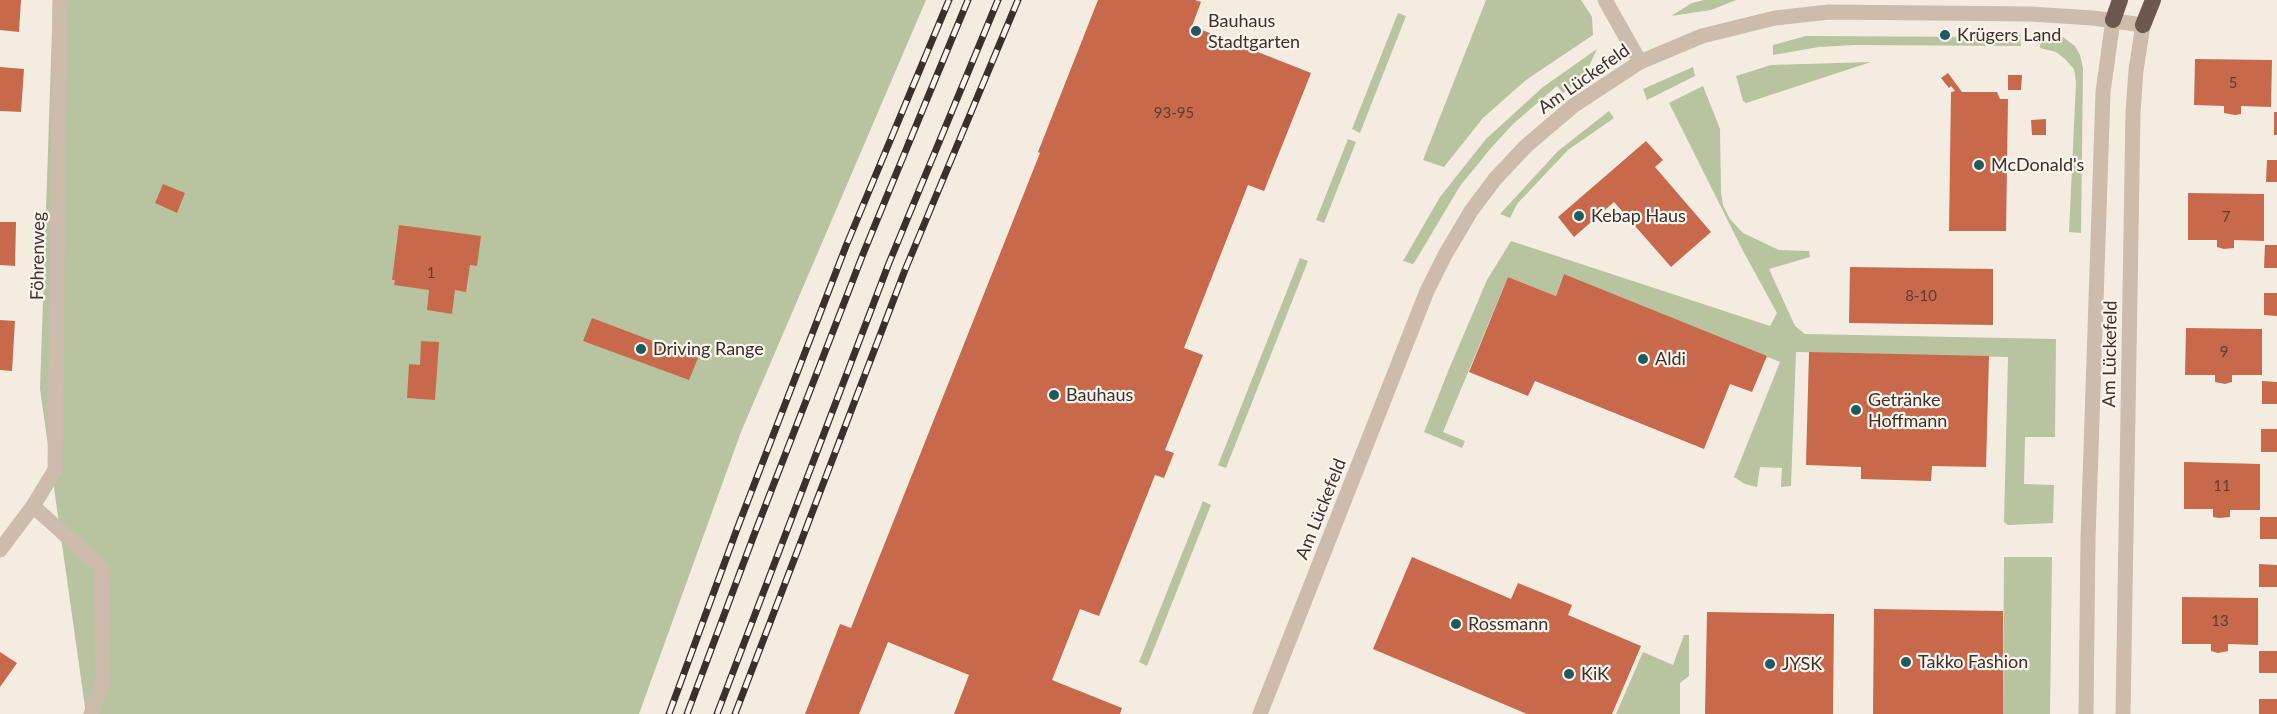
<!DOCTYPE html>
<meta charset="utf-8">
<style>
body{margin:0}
canvas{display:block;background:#f4ebe1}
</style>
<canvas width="2277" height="714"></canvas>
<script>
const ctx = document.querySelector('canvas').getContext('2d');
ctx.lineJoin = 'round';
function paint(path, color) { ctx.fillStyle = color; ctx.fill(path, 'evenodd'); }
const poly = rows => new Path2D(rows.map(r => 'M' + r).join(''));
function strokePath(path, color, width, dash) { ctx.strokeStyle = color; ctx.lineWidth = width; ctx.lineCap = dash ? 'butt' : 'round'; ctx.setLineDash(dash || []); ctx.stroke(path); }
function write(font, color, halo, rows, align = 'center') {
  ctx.font = font + ' Lato,sans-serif'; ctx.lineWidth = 4.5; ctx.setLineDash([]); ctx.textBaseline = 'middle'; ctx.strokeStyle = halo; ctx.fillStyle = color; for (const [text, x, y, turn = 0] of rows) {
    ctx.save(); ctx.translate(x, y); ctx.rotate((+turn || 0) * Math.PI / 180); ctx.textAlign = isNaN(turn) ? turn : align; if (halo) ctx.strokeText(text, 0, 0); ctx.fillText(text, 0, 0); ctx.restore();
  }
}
paint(poly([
 [53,0,926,0,741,432,639,714,86,714,40,389],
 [1486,0,1581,0,1592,17,1593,35,1526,80,1483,118,1444,167,1423,160],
 [1704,0,1736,0,1711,10,1671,16,1692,3],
 [1398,13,1406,16,1360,133,1352,129],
 [2042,30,2060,35,2075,46,2080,55,2083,68,2081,233,2069,232,2076,82,2074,69,2065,59,2056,52,2040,48],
 [1993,31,2020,33,2021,46,1854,45,1819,47,1773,55,1773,45,1806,36,1985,37],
 [1597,49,1590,64,1580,80,1563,93,1557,86,1513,124,1491,148,1460,186,1416,260,1413,264,1403,261,1440,197,1486,139,1543,87],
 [1871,62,1746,103,1743,101,1736,76,1771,65],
 [1693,67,1695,76,1647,100,1643,89],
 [1703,86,1720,129,1721,192,1723,205,1730,219,1743,233,1779,250,1809,251,1810,257,1769,269,1795,326,1805,334,2056,339,2055,437,2025,437,2024,484,2054,485,2053,523,2008,525,2004,522,2008,357,1796,352,1791,486,1781,487,1782,468,1760,467,1757,487,1745,484,1734,477,1780,362,1564,274,1556,296,1508,277,1443,432,1465,441,1462,448,1424,432,1449,369,1487,280,1511,241,1770,326,1777,313,1742,249,1669,103],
 [1609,111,1614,118,1568,150,1517,204,1510,218,1500,214,1558,151],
 [1348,139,1356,142,1324,223,1316,220],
 [1300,258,1308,261,1226,468,1218,465],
 [1203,501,1211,505,1147,666,1139,662],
 [2004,557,2052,557,2050,714,2003,714],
 [1684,635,1689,635,1689,676,1680,683,1680,714,1616,714,1643,652,1673,665]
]), '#b8c4a0');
paint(poly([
 [0,0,21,0,19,32,0,30],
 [1098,0,1195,0,1201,2,1192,26,1311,73,1264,191,1248,185,1184,348,1203,355,1165,450,1174,453,1164,478,1155,475,1099,616,1080,609,1052,680,1122,708,1120,714,954,714,969,675,888,642,859,714,805,714,840,624,851,628,1040,153,1038,152],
 [2195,59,2272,60,2271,107,2241,106,2241,114,2235,115,2224,113,2224,106,2194,105],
 [0,67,24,69,21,112,0,111],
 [1948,73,1962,92,1997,92,2000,99,2008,99,2006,231,1949,231,1951,92,1955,91,1951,86,1949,88,1941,78],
 [2008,75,2022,75,2021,90,2008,90],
 [2274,112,2277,112,2277,135,2274,135],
 [2046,119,2046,135,2032,135,2031,120],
 [1646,141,1663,160,1655,167,1711,232,1671,267,1614,202,1574,237,1558,217],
 [2267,160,2277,160,2277,182,2266,182],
 [163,184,185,193,177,213,155,203],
 [2188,193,2264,194,2264,241,2234,240,2234,248,2224,249,2217,247,2217,240,2188,240],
 [0,222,16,222,15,266,0,265],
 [399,225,481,236,477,266,470,265,466,292,455,290,452,314,427,310,429,290,394,285,395,280,392,280],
 [2265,245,2277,245,2277,268,2264,268],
 [1850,267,1993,269,1993,325,1849,323],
 [1564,274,1767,356,1752,392,1730,384,1704,449,1535,381,1528,396,1469,372,1508,277,1556,296],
 [2264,293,2277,293,2277,316,2264,315],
 [592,318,698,358,689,380,583,341],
 [0,320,15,321,12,371,0,370],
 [2186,328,2262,329,2262,375,2232,375,2232,382,2225,384,2215,382,2215,375,2185,375],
 [421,341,439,342,435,400,407,398,409,364,420,365],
 [1809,352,1989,356,1986,467,1932,466,1931,481,1861,479,1861,467,1806,465],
 [2262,381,2277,382,2277,404,2262,404],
 [2261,429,2277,429,2277,452,2261,452],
 [2184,462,2260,464,2260,510,2230,510,2230,517,2219,518,2213,517,2213,509,2184,509],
 [2260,517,2277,517,2277,539,2260,539],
 [1412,557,1511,599,1518,583,1572,605,1568,615,1641,646,1612,714,1527,714,1373,649],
 [2259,564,2277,565,2277,587,2259,587],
 [2182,597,2258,598,2258,645,2228,644,2228,651,2218,653,2211,651,2211,644,2182,644],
 [1874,609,2003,611,2003,714,1873,714],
 [1707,612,1834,614,1833,714,1705,714],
 [2259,651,2277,651,2277,673,2259,673],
 [0,652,17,663,0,687],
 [2259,699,2277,699,2277,714,2259,714]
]), '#c8694b');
strokePath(poly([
 [33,506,101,567,103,683,91,714],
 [0,550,33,506,55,470,60,0],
 [2086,714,2088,539,2103,92,2113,20],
 [2123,714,2133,112,2136,70,2143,25]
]), '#cdbbac', 15);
strokePath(poly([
 [1605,0,1640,62],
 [1260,714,1427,291,1445,255,1471,211,1495,179,1526,146,1573,106,1640,62,1702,36,1775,18,1829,12,2030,14,2093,18,2143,25]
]), '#cdbbac', 15);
strokePath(poly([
 [2113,20,2120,0],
 [2143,25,2153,0]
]), '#6c584f', 16);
const rail = poly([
 [669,714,737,529,846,246,949,0],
 [687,714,754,535,863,254,968,0],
 [717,714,889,263,998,0],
 [735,714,905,270,1018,0]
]);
strokePath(rail, '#3b302b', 7);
strokePath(rail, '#fbf5ee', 4.5, [14]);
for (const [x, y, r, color] of [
 [1196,31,6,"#1f5a5e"],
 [1945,35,6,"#1f5a5e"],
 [1979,165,6,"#1f5a5e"],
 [1579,216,6,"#1f5a5e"],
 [641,349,6,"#1f5a5e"],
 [1643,359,6,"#1f5a5e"],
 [1054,395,6,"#1f5a5e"],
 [1856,410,6,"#1f5a5e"],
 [1456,624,6,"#1f5a5e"],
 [1906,662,6,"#1f5a5e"],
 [1770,664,6,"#1f5a5e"],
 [1569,674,6,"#1f5a5e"]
]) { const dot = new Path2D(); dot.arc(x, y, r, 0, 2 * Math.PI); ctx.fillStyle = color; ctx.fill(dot); strokePath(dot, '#fbf5ee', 2); }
write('15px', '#5e3e33', null, [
 ["5",2233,83],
 ["93-95",1174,113],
 ["7",2226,217],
 ["1",431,273],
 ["8-10",1921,296],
 ["9",2224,352],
 ["11",2222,486],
 ["13",2220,621]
]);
write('18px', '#3b302b', '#fbf5ee', [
 ["Bauhaus",1208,21],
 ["Stadtgarten",1208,42],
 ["Krügers Land",1957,35],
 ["McDonald's",1991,165],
 ["Kebap Haus",1591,216],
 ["Driving Range",653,349],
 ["Aldi",1655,359],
 ["Bauhaus",1066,395],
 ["Getränke",1868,400],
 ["Hoffmann",1868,421],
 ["Rossmann",1468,624],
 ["Takko Fashion",1918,662],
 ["JYSK",1782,664],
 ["KiK",1581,674]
], 'left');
write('18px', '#3b302b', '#fbf5ee', [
 ["Am Lückefeld",1584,79,-35],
 ["Föhrenweg",38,256,-89],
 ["Am Lückefeld",2110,354,-89],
 ["Am Lückefeld",1321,509,-68]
]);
</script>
